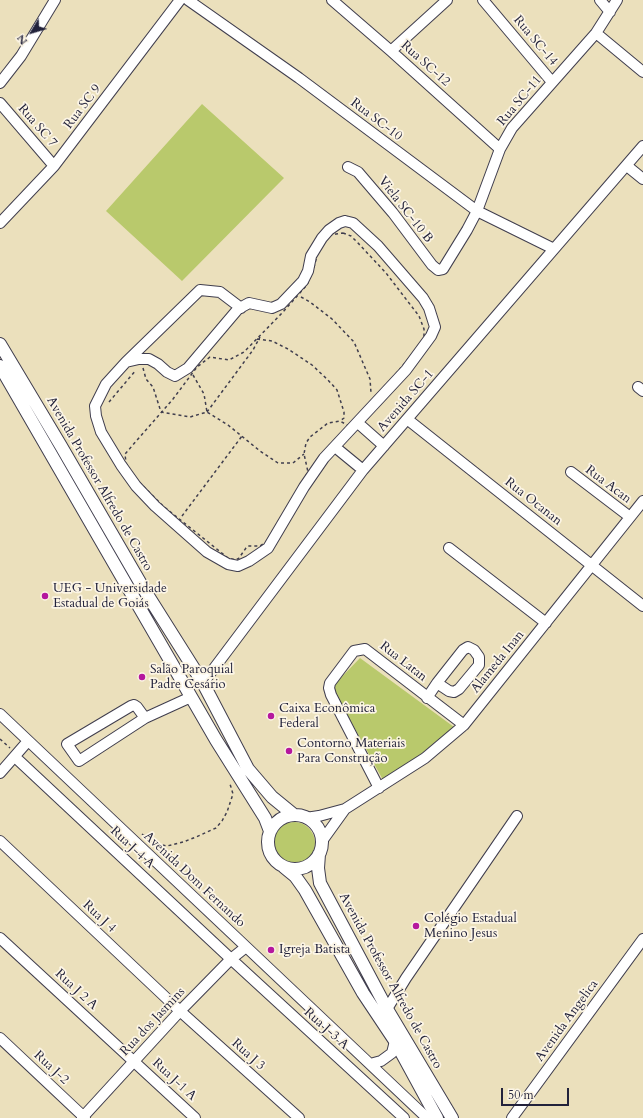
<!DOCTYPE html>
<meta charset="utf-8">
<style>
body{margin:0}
#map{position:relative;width:643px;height:1118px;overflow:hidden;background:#ebe0bc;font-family:Cardo,serif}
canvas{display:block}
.north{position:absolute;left:12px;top:12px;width:40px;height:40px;-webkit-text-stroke:3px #fcf5e5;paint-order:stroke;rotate:232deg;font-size:11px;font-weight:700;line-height:16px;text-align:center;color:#22223b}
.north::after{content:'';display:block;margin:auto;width:14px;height:18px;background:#22223b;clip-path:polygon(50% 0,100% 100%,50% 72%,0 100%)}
.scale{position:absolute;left:501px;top:1088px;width:68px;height:18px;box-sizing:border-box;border:2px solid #22223b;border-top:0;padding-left:5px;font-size:12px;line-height:14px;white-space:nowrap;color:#22223b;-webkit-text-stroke:3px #fcf5e5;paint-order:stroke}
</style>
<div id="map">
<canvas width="643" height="1118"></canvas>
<div class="north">N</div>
<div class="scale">50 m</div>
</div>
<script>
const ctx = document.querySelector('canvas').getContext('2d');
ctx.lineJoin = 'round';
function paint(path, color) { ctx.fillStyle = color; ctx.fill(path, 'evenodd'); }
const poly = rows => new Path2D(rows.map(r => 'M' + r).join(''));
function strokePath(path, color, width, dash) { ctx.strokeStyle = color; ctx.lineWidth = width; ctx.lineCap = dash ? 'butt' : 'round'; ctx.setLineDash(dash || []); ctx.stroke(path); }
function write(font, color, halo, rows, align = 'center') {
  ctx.font = font + ' Cardo,serif'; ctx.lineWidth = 3.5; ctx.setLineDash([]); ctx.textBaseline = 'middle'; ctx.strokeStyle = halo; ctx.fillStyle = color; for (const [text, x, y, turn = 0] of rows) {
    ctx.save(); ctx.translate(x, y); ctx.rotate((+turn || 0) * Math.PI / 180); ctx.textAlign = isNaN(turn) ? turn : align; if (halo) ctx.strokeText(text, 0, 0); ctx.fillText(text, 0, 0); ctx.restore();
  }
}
paint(poly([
 [202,104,284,178,182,281,106,211],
 [360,658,454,727,410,763,383,780,332,687],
 '273 843a21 21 0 1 1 42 0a21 21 0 1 1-42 0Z'
]), '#b9c96c');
const minor = poly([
 [188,0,299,78,477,211,554,249],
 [332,0,391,51,500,149],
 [483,0,552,82],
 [600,0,610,12],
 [596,33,643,72],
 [391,51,447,0],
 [0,83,21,56,55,0],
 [0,103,54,166],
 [627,166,643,179],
 [348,167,358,172,393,213,432,265,438,270,443,269,467,230,477,211,500,149,512,128,596,33,617,0],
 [345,221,353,223,378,246,423,298,429,308,435,327,431,336,406,370,324,458,304,487,268,548,249,561,238,566,228,564,207,552,155,506,136,486,121,465,101,432,96,416,95,406,106,384,126,362,139,359,149,359,158,364,167,372,175,376,188,368,238,309,249,303,272,308,281,304,303,281,308,271,311,256,322,238,329,230,339,223,345,221],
 [0,223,54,166,180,0],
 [126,362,200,290,220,292,241,308],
 [638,387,643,391],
 [407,419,643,606],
 [358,423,384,446],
 [335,447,363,470],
 [571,472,630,517],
 [449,548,546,623],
 [203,683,363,470,643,146],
 [427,698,437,683,463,650,468,647,474,650,479,657,479,665,459,689,454,692,449,691,437,683],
 [134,705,137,707,145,718,79,761,67,744,131,706,134,705],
 [0,714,427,1118],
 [145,718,191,697],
 [15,757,231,959,404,1118],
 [0,773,28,741],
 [379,788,331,695,329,688,330,683,354,651,365,649,464,725],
 [306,818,319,816,345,809,425,758,464,725,643,501],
 [0,841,180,1011,299,1118],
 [322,841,345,809],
 [0,938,195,1118],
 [387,1009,406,978,517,816],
 [0,1038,85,1118],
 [370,1064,381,1061,392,1053,395,1041],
 [82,1118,180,1011,231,959,246,947],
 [512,1118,643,939]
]);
const major = poly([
 [0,344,61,446,145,591,203,683,248,769,272,797,294,815],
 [0,366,216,740,265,818,270,831],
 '268 842a27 27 0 1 1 54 0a27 27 0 1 1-54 0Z',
 [319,854,318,868,320,883,387,1009,452,1118],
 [284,867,295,876,305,890,363,993,395,1041,437,1118]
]);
strokePath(minor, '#403e4e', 12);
strokePath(major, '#403e4e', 14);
strokePath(poly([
 [343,233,351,236,358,243,386,273,419,316,424,329,424,338,419,346,389,382,349,426,340,421,328,423,310,437,306,443,304,454,308,472,266,542,260,546,248,546,246,548,239,558,236,560,228,558,163,506,138,481,131,472,126,463,125,454,173,399,197,367,210,357,229,360,244,352,283,312,307,285,313,271,319,248,331,235,336,234,343,233],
 [301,297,310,302,332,319,354,342,370,379,371,393],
 [257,339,272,341,288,349,312,365,328,380,337,390,344,412,344,418,340,421],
 [143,368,146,379,153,387,161,412,190,417,207,412,228,425,260,451,278,463,293,463,304,454],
 [193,375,204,394,207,412],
 [109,402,136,370],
 [207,412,253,350,260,337],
 [182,516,242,436],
 [0,739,10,748],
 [142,834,153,843,167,846,183,842,196,837,216,828,222,821,227,812,233,794,230,784]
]), '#403e4e', 1.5, [3, 3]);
strokePath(minor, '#fff', 10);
strokePath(major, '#fff', 12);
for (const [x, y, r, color] of [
 [45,596,4,"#b5179e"],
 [142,677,4,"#b5179e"],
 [271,716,4,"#b5179e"],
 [289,751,4,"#b5179e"],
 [416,926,4,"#b5179e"],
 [271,950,4,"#b5179e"]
]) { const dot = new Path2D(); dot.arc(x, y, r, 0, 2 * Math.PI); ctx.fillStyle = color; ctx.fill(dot); strokePath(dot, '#fcf5e5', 1.5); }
write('13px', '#22223b', '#fcf5e5', [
 ["Rua SC-14",535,41,50],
 ["Rua SC-12",425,64,42],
 ["Rua SC-11",520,101,-50],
 ["Rua SC 9",83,107,-53],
 ["Rua SC-10",376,120,37],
 ["Rua SC 7",37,126,49],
 ["Viela SC-10 B",405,210,52],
 ["Avenida SC-1",406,401,-49],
 ["Avenida Professor Alfredo de Castro",99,484,60],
 ["Rua Acan",608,485,37],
 ["Rua Ocanan",533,502,38],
 ["Rua Latan",403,662,38],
 ["Alameda Inan",498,662,-51],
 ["Rua J-4 A",132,848,43],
 ["Avenida Dom Fernando",194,880,43],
 ["Rua J 4",99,917,43],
 ["Avenida Professor Alfredo de Castro",390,981,61],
 ["Rua J 2 A",76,990,43],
 ["Avenida Angelica",567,1021,-54],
 ["Rua dos Jasmins",153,1022,-47],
 ["Rua J-3 A",326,1029,42],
 ["Rua J 3",248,1055,42],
 ["Rua J-2",51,1068,43],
 ["Rua J-1 A",174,1080,43]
]);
write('13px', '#22223b', '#fcf5e5', [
 ["UEG - Universidade",53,589],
 ["Estadual de Goiás",53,604],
 ["Salão Paroquial",150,670],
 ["Padre Cesário",150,685],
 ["Caixa Econômica",279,709],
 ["Federal",279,724],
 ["Contorno Materiais",297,744],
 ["Para Construção",297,759],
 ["Colégio Estadual",424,919],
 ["Menino Jesus",424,934],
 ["Igreja Batista",279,950]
], 'left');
</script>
